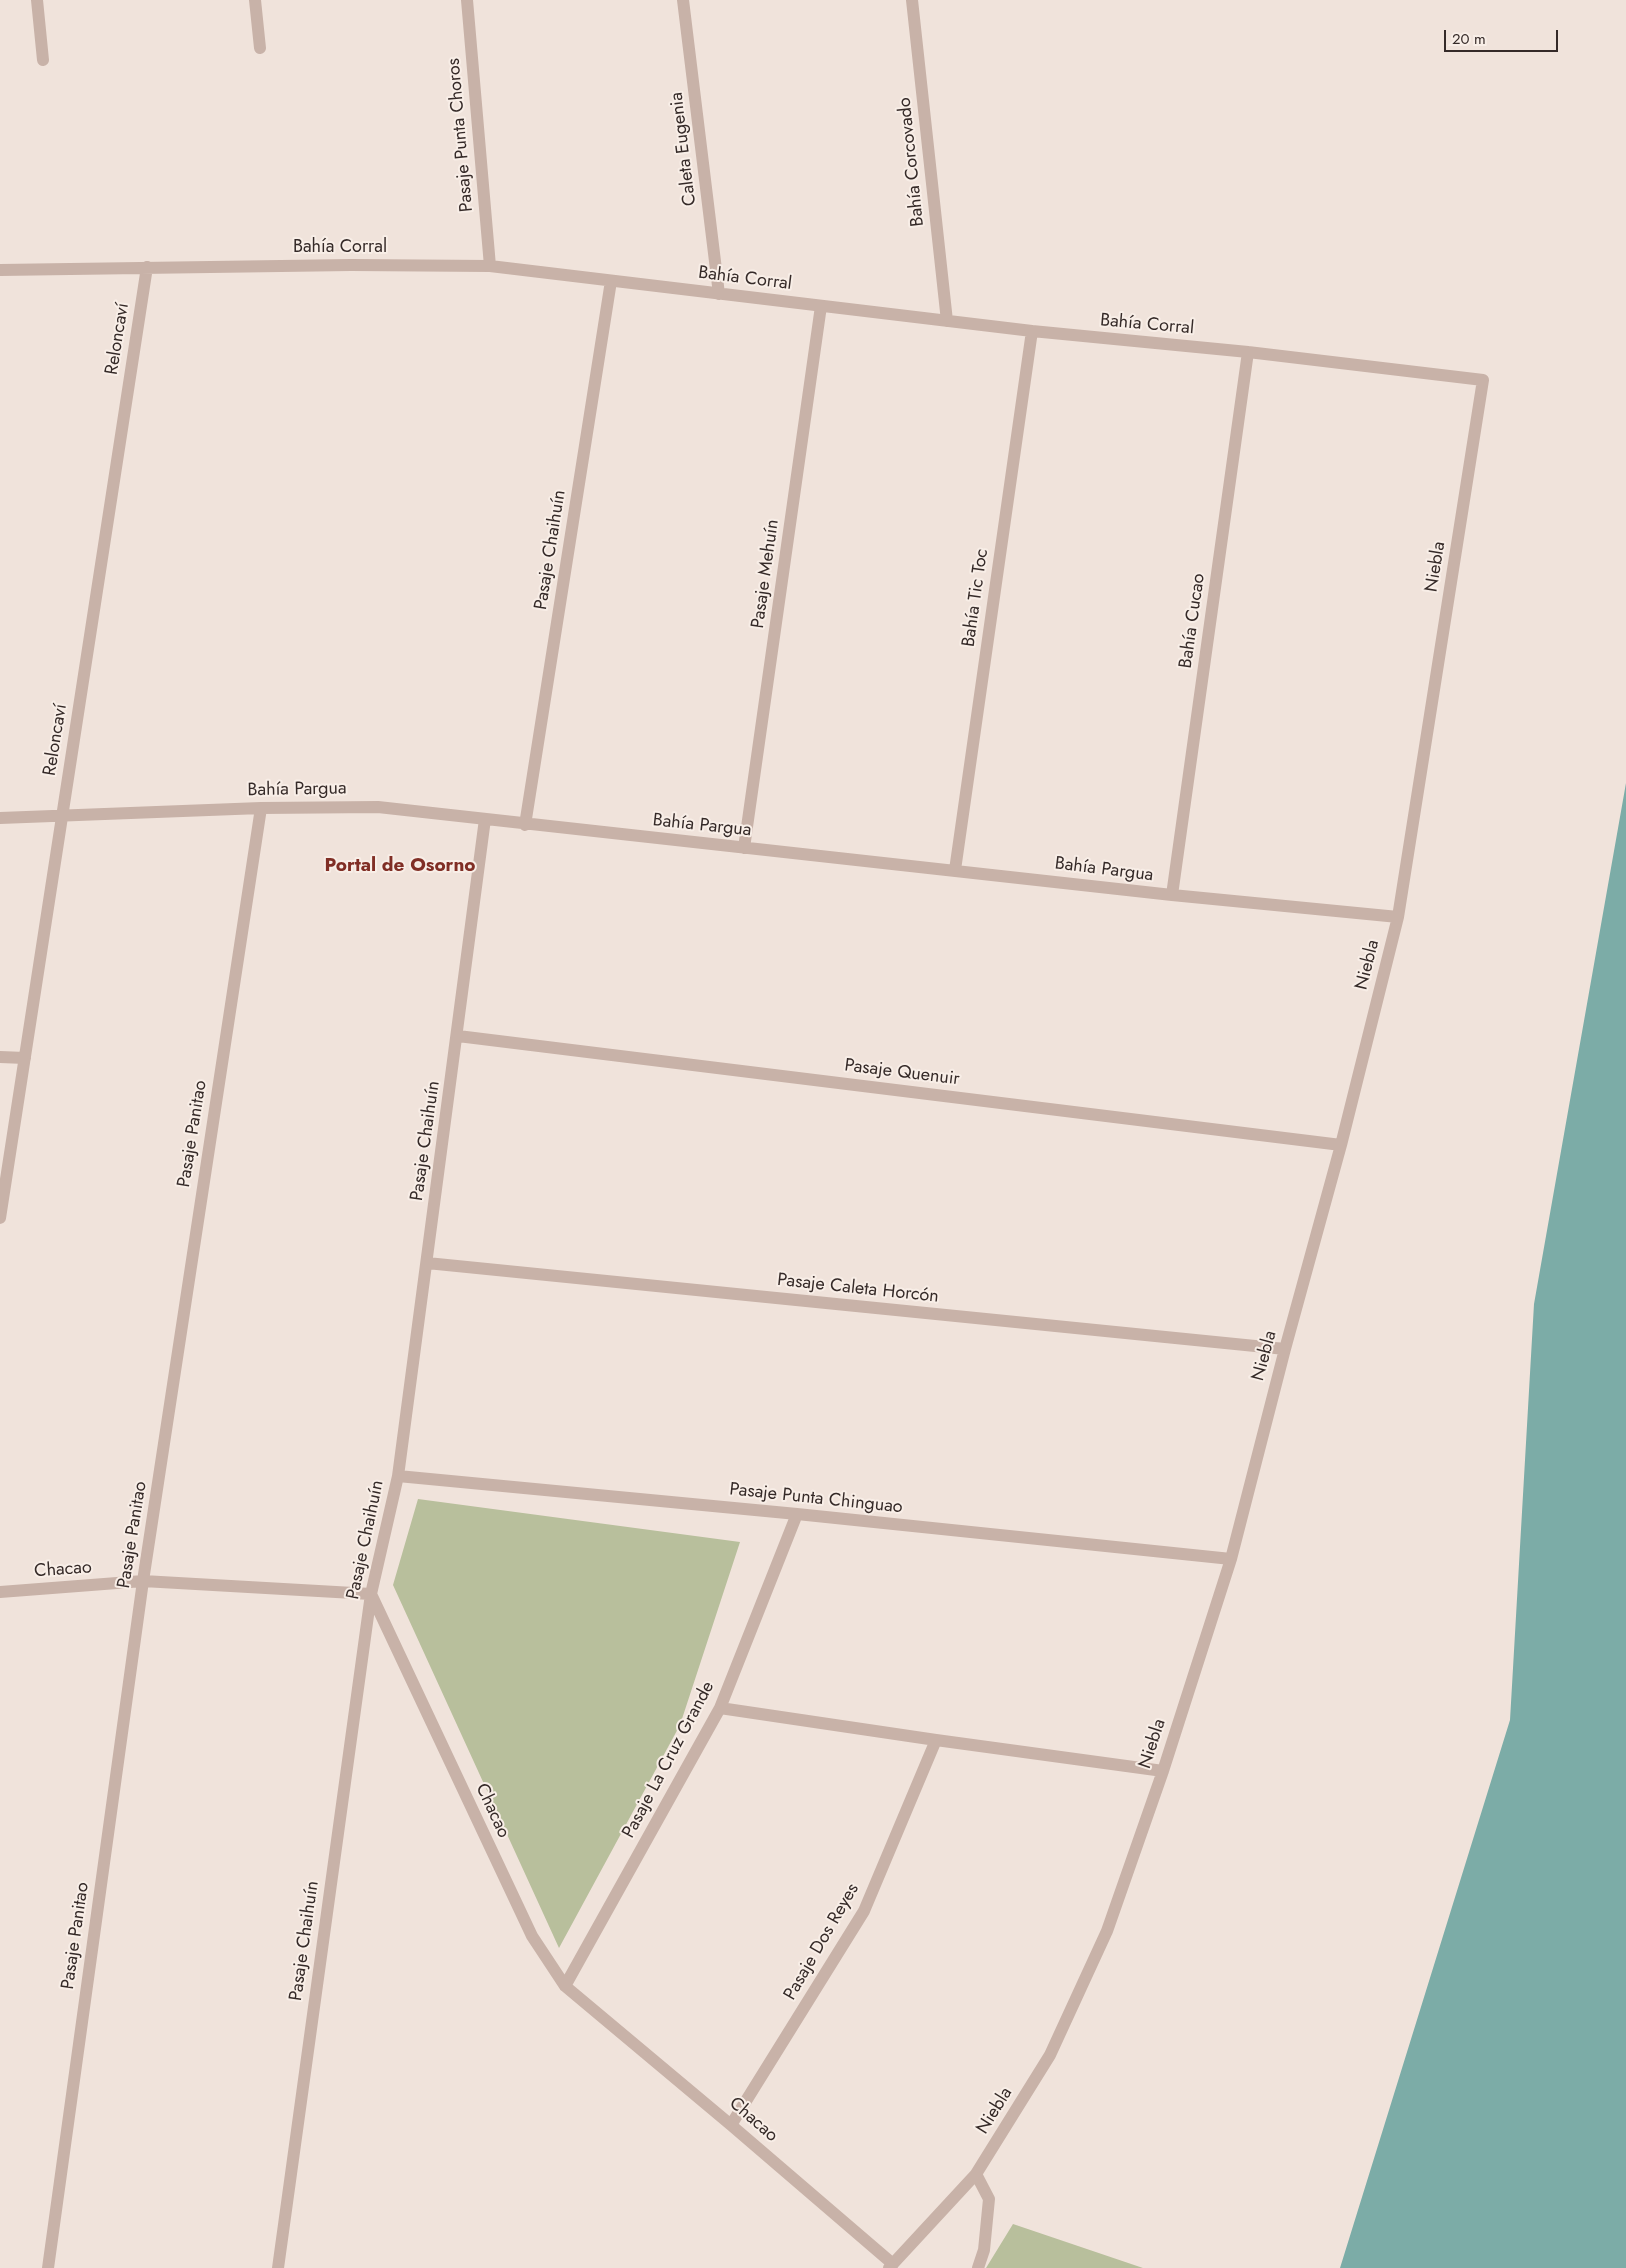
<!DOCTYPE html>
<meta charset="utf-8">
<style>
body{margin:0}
#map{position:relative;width:1626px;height:2268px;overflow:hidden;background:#f0e3db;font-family:Jost,sans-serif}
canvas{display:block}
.scale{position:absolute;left:1444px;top:30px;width:114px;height:22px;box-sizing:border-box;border:2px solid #352a28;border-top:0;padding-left:6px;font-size:15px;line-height:18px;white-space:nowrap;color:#352a28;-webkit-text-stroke:4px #f8eee7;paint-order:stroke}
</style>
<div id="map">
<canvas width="1626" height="2268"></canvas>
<div class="scale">20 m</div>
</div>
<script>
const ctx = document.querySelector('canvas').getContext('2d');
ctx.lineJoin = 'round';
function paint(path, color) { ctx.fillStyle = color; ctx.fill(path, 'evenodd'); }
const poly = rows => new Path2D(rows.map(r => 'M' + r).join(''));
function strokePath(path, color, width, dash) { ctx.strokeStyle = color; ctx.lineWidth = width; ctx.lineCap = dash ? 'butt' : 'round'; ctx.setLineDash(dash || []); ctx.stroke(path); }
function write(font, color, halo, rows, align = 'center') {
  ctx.font = font + ' Jost,sans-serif'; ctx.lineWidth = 4; ctx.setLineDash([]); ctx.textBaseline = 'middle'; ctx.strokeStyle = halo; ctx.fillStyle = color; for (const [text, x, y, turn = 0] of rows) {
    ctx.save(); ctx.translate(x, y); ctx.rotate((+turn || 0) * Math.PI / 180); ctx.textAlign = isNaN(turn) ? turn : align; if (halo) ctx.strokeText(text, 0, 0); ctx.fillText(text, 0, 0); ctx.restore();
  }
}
paint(poly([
 [418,1499,740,1542,680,1725,559,1948,393,1585],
 [1013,2224,1143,2268,986,2268]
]), '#b8bf9c');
paint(poly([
 [1626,783,1626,2268,1340,2268,1510,1720,1534,1304]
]), '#7caca7');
strokePath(poly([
 [37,0,43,60],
 [255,0,260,48],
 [467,0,490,266],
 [683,0,719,294],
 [912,0,947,321],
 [0,270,351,265,490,266,1032,331,1248,352,1483,380,1398,917,1341,1145,1285,1349,1231,1559,1163,1771,1107,1931,1050,2055,976,2174,889,2268],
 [0,818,261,808,378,807,1172,895,1398,917],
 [525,825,611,281],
 [744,848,821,306],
 [955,870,1032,331],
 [1172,895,1248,352],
 [458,1036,1341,1145],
 [0,1057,25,1058],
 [0,1218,147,267],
 [427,1263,1285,1349],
 [398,1476,797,1514,1231,1559],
 [0,1592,143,1581,371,1594,532,1936,565,1986,731,2125,893,2264],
 [720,1708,936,1740,1163,1771],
 [565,1986,720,1708,797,1514],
 [731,2125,864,1911,936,1740],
 [976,2174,989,2199,984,2250,978,2268],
 [48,2268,143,1581,261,808],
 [278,2268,371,1594,398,1476,485,819]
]), '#c8b2a8', 12);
write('18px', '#352a28', '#f8eee7', [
 ["Pasaje Punta Choros",461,135,-95],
 ["Caleta Eugenia",684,149,-97],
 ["Bahía Corcovado",912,162,-96],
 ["Bahía Corral",340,248],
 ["Bahía Corral",745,279,7],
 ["Bahía Corral",1147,325,5],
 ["Reloncaví",118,339,-81],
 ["Pasaje Chaihuín",551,550,-81],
 ["Niebla",1436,567,-81],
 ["Pasaje Mehuín",766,574,-82],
 ["Bahía Tic Toc",976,598,-82],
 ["Bahía Cucao",1193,621,-82],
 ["Reloncaví",56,740,-81],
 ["Bahía Pargua",297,790,-1],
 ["Bahía Pargua",702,826,6],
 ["Bahía Pargua",1104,870,7],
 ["Niebla",1368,965,-76],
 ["Pasaje Quenuir",902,1073,7],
 ["Pasaje Panitao",193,1134,-81],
 ["Pasaje Chaihuín",426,1141,-82],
 ["Pasaje Caleta Horcón",858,1289,6],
 ["Niebla",1265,1356,-75],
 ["Pasaje Punta Chinguao",816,1499,6],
 ["Pasaje Panitao",133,1535,-81],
 ["Pasaje Chaihuín",366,1540,-78],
 ["Chacao",63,1570,-4],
 ["Niebla",1153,1744,-72],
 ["Pasaje La Cruz Grande",669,1760,-62],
 ["Chacao",492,1811,65],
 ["Pasaje Panitao",76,1936,-82],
 ["Pasaje Chaihuín",305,1941,-82],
 ["Pasaje Dos Reyes",822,1942,-60],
 ["Niebla",995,2111,-58],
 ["Chacao",753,2120,41]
]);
write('bold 19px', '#802e25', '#f8eee7', [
 ["Portal de Osorno",400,866]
]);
</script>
